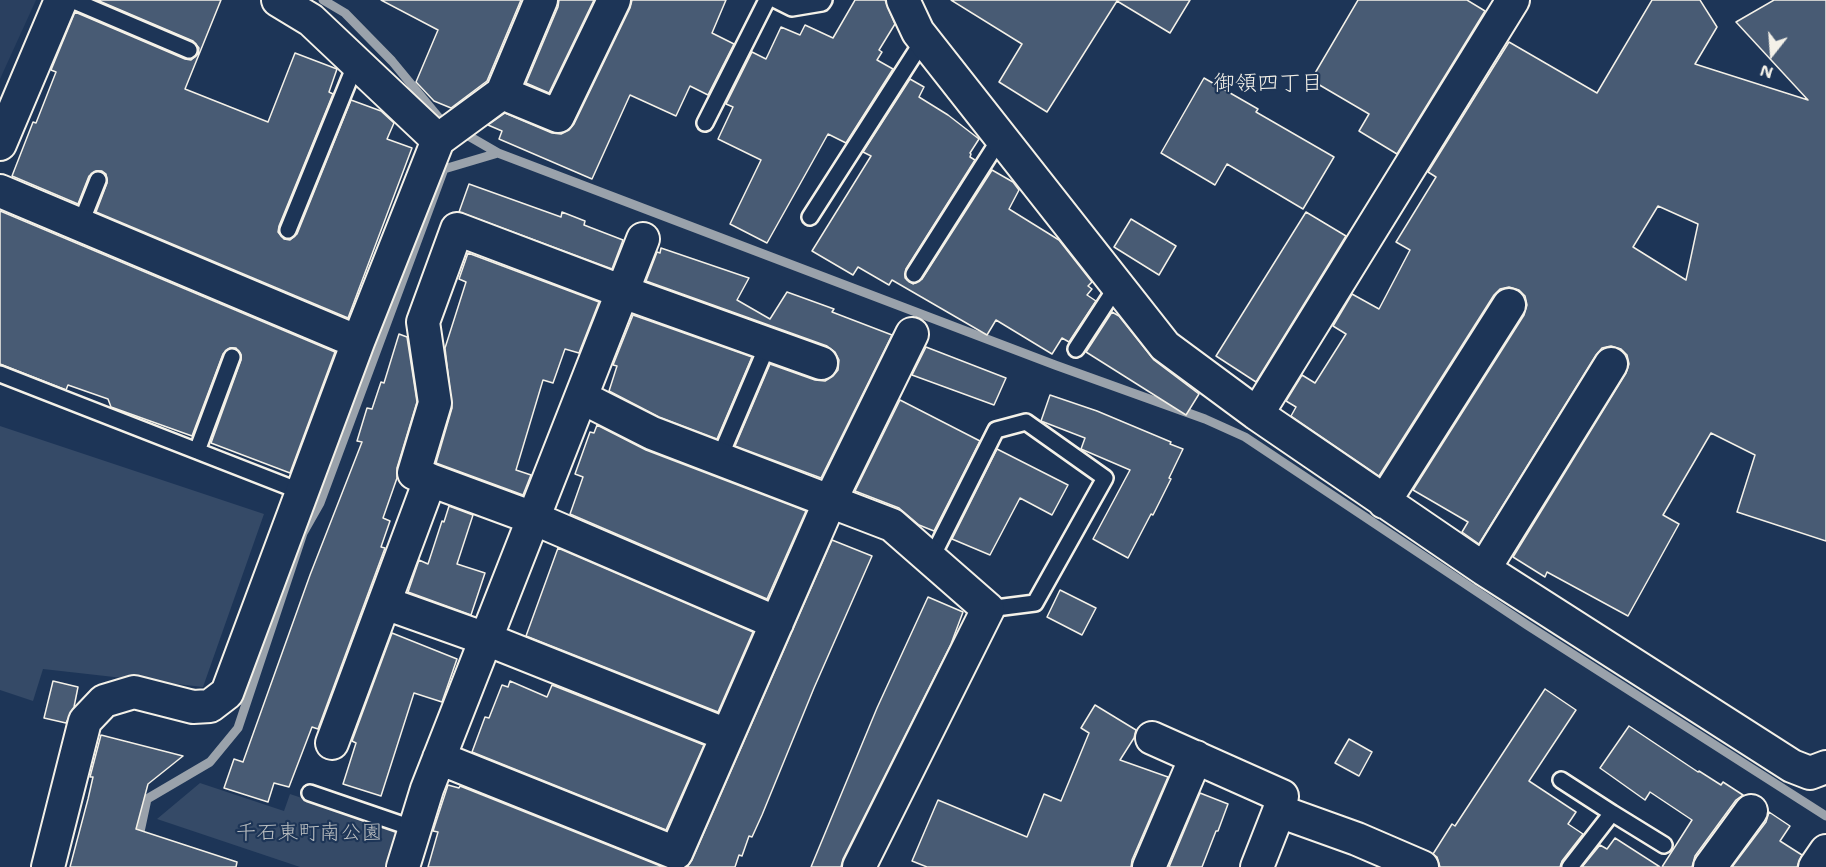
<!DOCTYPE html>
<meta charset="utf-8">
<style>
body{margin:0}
#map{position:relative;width:1826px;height:867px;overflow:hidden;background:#1d3557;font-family:"Shantell Sans",sans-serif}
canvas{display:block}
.north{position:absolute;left:1742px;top:24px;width:60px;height:60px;-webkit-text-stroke:4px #1d3557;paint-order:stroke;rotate:197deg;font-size:16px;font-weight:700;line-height:24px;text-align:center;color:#f4f1e8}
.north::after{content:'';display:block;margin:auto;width:21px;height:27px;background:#f4f1e8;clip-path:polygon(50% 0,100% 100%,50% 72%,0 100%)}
</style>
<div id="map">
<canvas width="1826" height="867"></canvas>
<div class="north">N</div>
</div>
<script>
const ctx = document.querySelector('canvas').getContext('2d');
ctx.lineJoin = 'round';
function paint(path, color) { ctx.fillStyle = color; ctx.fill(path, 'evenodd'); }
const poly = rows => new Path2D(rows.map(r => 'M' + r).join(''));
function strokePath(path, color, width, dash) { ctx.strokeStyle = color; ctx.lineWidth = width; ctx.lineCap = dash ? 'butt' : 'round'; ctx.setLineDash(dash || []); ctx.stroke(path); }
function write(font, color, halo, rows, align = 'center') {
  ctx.font = font + ' "Shantell Sans","Klee One",sans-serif'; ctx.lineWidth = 4.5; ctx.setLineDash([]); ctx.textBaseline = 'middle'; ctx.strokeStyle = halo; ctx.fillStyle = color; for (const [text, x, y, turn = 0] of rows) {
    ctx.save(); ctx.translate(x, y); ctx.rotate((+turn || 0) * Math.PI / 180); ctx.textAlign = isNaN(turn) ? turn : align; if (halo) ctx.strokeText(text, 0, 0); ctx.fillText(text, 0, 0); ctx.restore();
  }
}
paint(poly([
 [0,0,36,0,0,79]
]), '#2a4060');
paint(poly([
 [0,426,264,514,203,687,43,669,33,701,0,690],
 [200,783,284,811,290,794,397,830,385,867,300,867,157,819]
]), '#354a67');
strokePath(poly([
 [323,0,345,13,392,61,440,119,448,124],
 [460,131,498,153,1055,365,1205,419,1245,437,1527,625,1826,816],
 [138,841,147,799,210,762,238,728,303,533,320,503,444,169,498,153]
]), '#9aa2ab', 9);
const building = poly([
 [97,0,221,0,185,89,268,122,295,53,337,69,329,92,333,94,279,226,278,232,284,239,290,240,297,234,351,100,381,111,394,123,387,139,412,148,348,318,96,212,107,183,106,174,102,171,96,171,89,176,78,204,12,176,33,122,36,123,56,72,51,70,75,12,185,59,191,60,198,54,199,48,193,41,97,0],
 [381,0,521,0,487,81,451,108,434,101,416,82,438,30,381,0],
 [559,0,594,0,549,93,526,83,558,7,559,0],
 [632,0,726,0,712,33,734,44,708,95,690,86,676,116,630,95,592,179,499,139,502,131,488,125,505,113,552,133,561,134,569,130,574,124,630,8,632,0],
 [855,0,885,0,895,24,879,50,882,52,877,60,893,69,846,143,828,134,767,243,730,224,761,160,718,139,733,107,726,104,752,52,766,59,781,27,800,35,805,25,833,38,855,0],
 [951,0,1190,0,1170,33,1117,1,1047,112,999,82,1022,44,951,0],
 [1358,0,1467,0,1485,11,1397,154,1359,131,1369,114,1311,80,1358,0],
 [1652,0,1700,0,1717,27,1695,64,1808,100,1736,22,1774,0,1826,0,1826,541,1737,512,1755,455,1711,433,1663,515,1679,524,1628,616,1547,572,1545,577,1513,557,1626,373,1629,364,1627,355,1621,349,1611,346,1602,348,1596,355,1479,544,1462,532,1468,522,1413,490,1524,315,1527,305,1525,296,1519,290,1509,287,1500,289,1494,295,1379,476,1291,416,1296,407,1286,401,1302,375,1315,383,1346,334,1333,326,1352,294,1379,309,1410,250,1396,242,1436,177,1428,172,1509,42,1597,93,1652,0],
 [1658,206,1698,224,1686,280,1633,247,1658,206],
 [1204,78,1258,109,1256,112,1334,157,1303,209,1227,164,1215,185,1161,153,1204,78],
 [910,79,924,87,919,97,948,115,979,139,970,153,971,154,970,157,975,160,906,269,905,278,913,284,922,279,992,170,1013,182,1019,190,1009,209,1059,240,1092,282,1088,286,1092,289,1087,295,1096,301,1069,342,1062,338,1052,354,996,320,987,335,892,280,889,285,858,267,853,275,812,251,871,156,863,152,910,79],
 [469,184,561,217,562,212,585,221,584,225,623,240,612,269,459,212,469,184],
 [0,211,335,352,290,473,211,443,241,360,241,355,236,348,230,348,223,354,192,436,111,407,108,399,68,385,66,390,0,364,0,211],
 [1306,212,1346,236,1256,382,1216,356,1306,212],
 [1131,219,1176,246,1159,275,1114,247,1131,219],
 [661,248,749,278,737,300,770,319,787,292,834,309,832,312,892,335,821,478,735,446,770,364,815,380,825,381,833,376,838,370,839,360,835,352,827,346,646,281,657,252,660,253,661,248],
 [468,253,599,302,579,353,565,349,553,383,543,380,516,470,531,475,523,495,436,463,452,408,445,348,466,282,459,279,468,253],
 [1112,312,1119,316,1154,360,1199,394,1186,415,1086,352,1112,312],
 [633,315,752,357,717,439,659,417,609,391,617,366,613,365,633,315],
 [399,334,407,337,417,402,397,468,397,478,383,518,390,521,381,547,385,548,318,729,312,727,289,787,274,783,268,802,224,788,234,759,243,762,310,575,362,442,357,441,367,408,372,409,381,382,384,383,399,334],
 [926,347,1006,378,994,405,912,375,926,347],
 [1050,395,1097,411,1171,442,1170,444,1183,449,1169,478,1171,479,1153,515,1151,514,1128,558,1093,539,1130,470,1081,449,1085,438,1041,421,1050,395],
 [900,400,980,441,934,531,919,525,899,508,855,491,900,400],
 [597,425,646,450,806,511,767,599,570,514,583,477,575,474,590,432,594,433,597,425],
 [997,449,1068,485,1052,515,1020,498,990,555,952,539,997,449],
 [449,506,473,515,457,564,485,573,471,615,408,592,419,560,428,564,442,521,444,522,449,506],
 [832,540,872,556,814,688,762,815,752,837,749,836,742,856,739,855,735,867,687,867,692,860,832,540],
 [558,548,753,632,718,712,526,636,558,548],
 [1060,590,1096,608,1082,635,1047,617,1060,590],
 [928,597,963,612,951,644,843,859,841,867,811,867,877,708,928,597],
 [392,633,457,659,442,702,414,693,381,796,343,784,356,743,352,741,392,633],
 [53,681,78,687,74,707,66,723,44,718,53,681],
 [510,681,547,697,552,685,704,745,666,830,472,752,485,717,489,718,502,685,508,687,510,681],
 [1545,689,1576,710,1529,781,1576,812,1568,824,1583,834,1562,861,1560,867,1440,867,1437,857,1433,854,1452,824,1455,826,1545,689],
 [1095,705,1136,730,1134,738,1120,760,1168,777,1132,860,1131,867,927,867,912,861,938,800,1027,837,1044,794,1061,801,1089,733,1081,728,1095,705],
 [1629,726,1698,772,1699,771,1721,785,1723,782,1743,795,1736,800,1695,856,1692,867,1662,867,1692,820,1650,792,1645,800,1600,768,1629,726],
 [101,735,183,756,148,784,136,829,237,862,236,867,70,867,88,799,93,777,90,777,101,735],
 [1349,739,1372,752,1359,776,1335,763,1349,739],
 [448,785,459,788,460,786,663,867,428,867,438,832,433,831,448,785],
 [1200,793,1228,804,1218,831,1216,831,1202,867,1169,867,1200,793],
 [1769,812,1790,826,1780,841,1802,855,1797,867,1732,867,1766,822,1769,812],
 [1615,838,1660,867,1582,867,1600,845,1607,849,1615,838]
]);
paint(building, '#485b74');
strokePath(building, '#f4f1e8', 1.5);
const service = poly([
 [72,0,189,50],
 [776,0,792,8,822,3,824,0],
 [705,123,767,0],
 [810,217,924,39],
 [80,225,98,180],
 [288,230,356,63],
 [914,274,1001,137],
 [1076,349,1117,286],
 [0,374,302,492],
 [197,451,232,357],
 [719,459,768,344],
 [931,559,996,430,1026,422,1105,478,1035,603,988,609],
 [1561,780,1612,813,1570,867],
 [310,793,415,829],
 [1612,813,1664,845]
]);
const minor = poly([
 [278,0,311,20,438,140],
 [903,0,918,32,1165,346,1257,414,1484,569,1792,766,1810,773,1826,767],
 [502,93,558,116,614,0],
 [0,144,61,0],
 [0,191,358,342],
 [581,397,652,433,892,525,988,609,859,867],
 [1257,414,1513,0],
 [430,480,414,473,435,403,423,322,457,229,623,292,821,363],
 [1384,502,1509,305],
 [1484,569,1611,364],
 [385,603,486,639,727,735],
 [1152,738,1282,796,1279,811],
 [332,743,430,480,533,518,777,623],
 [439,758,676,853,830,501,912,334],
 [48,867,85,721,104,701,134,692,193,707,210,706,227,693,358,342,438,140,502,93,541,0],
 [403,867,427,789,643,239],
 [1149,867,1196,757],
 [1257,867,1279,811,1357,839,1422,867],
 [1710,867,1751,811],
 [1815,867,1826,851]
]);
strokePath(service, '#f4f1e8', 20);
strokePath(minor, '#f4f1e8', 36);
strokePath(service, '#1d3557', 15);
strokePath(minor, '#1d3557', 32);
write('21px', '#bbbfc1', '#1d3557', [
 ["千石東町南公園",309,834]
]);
write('22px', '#f4f1e8', '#1d3557', [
 ["御領四丁目",1268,84]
]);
</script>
